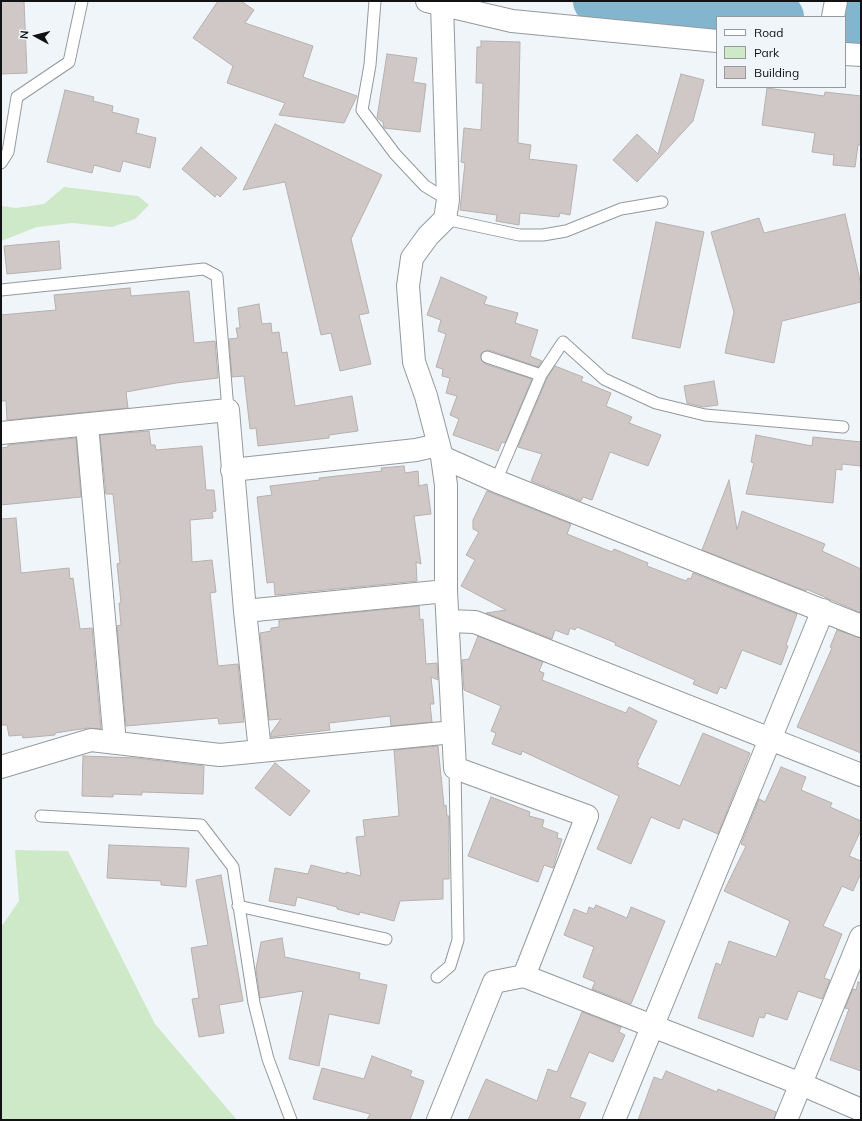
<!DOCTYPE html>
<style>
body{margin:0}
#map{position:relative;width:862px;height:1121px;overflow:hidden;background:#f0f5f9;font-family:Mulish,sans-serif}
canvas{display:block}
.frame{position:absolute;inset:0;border:2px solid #101214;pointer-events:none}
.legend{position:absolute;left:716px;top:16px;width:130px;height:72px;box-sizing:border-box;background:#f0f5f9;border:1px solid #969a9d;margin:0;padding:5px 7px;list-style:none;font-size:12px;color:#101214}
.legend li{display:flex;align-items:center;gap:8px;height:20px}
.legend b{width:20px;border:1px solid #969a9d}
.north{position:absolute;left:16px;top:16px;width:40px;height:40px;-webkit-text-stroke:3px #f0f5f9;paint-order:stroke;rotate:277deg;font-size:11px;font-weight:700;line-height:16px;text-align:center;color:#101214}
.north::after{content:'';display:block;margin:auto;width:14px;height:18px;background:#101214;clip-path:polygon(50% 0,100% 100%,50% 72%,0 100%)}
</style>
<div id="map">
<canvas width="862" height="1121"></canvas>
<div class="frame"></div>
<ul class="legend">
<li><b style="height:5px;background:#fff"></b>Road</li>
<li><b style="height:11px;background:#cde9c8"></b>Park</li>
<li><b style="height:11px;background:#cfc8c6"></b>Building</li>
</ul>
<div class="north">N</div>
</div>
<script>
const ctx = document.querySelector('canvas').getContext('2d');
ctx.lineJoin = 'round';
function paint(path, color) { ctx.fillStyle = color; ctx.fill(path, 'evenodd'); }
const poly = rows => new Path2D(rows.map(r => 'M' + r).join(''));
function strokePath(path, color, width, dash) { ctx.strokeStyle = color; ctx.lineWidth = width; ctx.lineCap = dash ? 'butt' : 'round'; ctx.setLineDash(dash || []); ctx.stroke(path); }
paint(poly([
 [64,187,138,196,149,205,135,219,112,227,72,223,37,227,1,241,1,206,16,208,44,204],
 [15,850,68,851,155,1024,237,1120,1,1120,1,927,19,901]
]), '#cde9c8');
strokePath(poly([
 [597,1,722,10,780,17],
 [845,25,861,26]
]), '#84b5cf', 48);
const building = poly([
 [1,1,24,1,27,73,1,74,1,1],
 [218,1,241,1,254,10,245,23,313,46,303,77,357,96,344,123,279,115,285,103,227,83,233,66,193,38,218,1],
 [481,41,520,42,518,143,531,145,529,159,577,165,570,215,560,213,559,217,520,213,519,225,496,221,497,215,460,210,465,163,461,162,464,128,481,130,483,83,476,83,477,47,481,47,481,41],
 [387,54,417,58,413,82,426,84,420,132,384,128,383,122,377,118,387,54],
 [681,74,704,80,693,121,637,182,613,160,637,134,658,154,681,74],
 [767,88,824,96,825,92,861,96,861,145,858,145,855,167,833,165,834,155,812,152,815,133,762,125,767,88],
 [65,90,94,97,93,101,113,106,112,112,139,119,136,133,156,138,150,168,123,161,120,172,94,165,92,173,47,162,65,90],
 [275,124,382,175,351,239,369,313,359,315,371,364,340,371,331,333,321,335,285,182,243,190,275,124],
 [201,147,237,178,220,197,217,194,215,197,182,169,201,147],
 [845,214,861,285,861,302,782,321,774,363,725,353,734,312,711,232,759,218,764,233,845,214],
 [656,222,704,232,680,348,632,338,656,222],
 [59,241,61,269,7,274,4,246,59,241],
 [441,277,487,297,484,304,518,313,515,323,538,330,530,356,542,361,538,367,489,350,483,352,480,355,482,361,485,364,532,379,505,443,502,442,498,451,453,435,459,419,450,415,457,396,446,393,450,378,442,376,443,369,436,367,446,334,438,331,441,320,427,315,441,277],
 [130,288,131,296,189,291,194,343,215,341,218,378,176,383,126,392,128,408,7,420,6,401,1,401,1,315,56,310,54,295,130,288],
 [259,304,262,324,271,323,272,333,279,332,282,353,287,352,295,406,352,396,358,431,329,435,329,438,258,446,256,428,250,429,244,376,232,377,229,339,238,338,236,328,240,328,238,308,259,304],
 [555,366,583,377,581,381,611,393,606,406,632,417,629,423,661,435,648,466,610,452,592,500,583,497,581,501,531,481,542,454,518,447,547,378,555,366],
 [714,381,718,405,703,407,687,403,684,386,714,381],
 [149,431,151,445,155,445,156,450,202,446,206,490,214,490,216,511,212,512,213,518,190,520,192,562,212,560,216,592,210,593,218,666,238,664,244,722,219,724,218,718,126,726,117,626,121,625,119,603,121,603,117,564,120,563,113,494,106,494,100,435,149,431],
 [756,435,812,446,813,437,861,442,861,466,842,464,842,470,836,469,833,503,746,494,754,463,751,462,756,435],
 [76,438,81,497,1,505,1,448,8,447,8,445,76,438],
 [404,466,405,473,418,471,419,486,427,484,431,514,414,516,421,564,416,562,417,581,275,595,274,582,267,583,257,497,272,495,270,486,320,480,319,478,382,471,381,468,404,466],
 [729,480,737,530,742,511,825,544,822,551,861,569,861,613,806,589,806,591,702,550,729,480],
 [487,491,571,524,567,534,612,552,614,549,648,563,647,566,686,581,688,578,691,579,693,573,797,614,786,645,788,646,781,665,742,650,726,689,720,687,717,694,693,684,695,680,615,645,616,643,577,627,575,630,570,628,568,635,555,630,552,639,486,613,506,610,461,586,475,560,466,555,479,532,473,529,473,520,487,491],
 [16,518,21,573,69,568,70,579,73,578,80,629,92,628,101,729,88,728,55,733,55,735,23,738,22,735,9,736,7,725,1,725,1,519,16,518],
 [419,606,420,620,423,619,426,664,437,663,438,680,431,677,434,704,430,704,432,722,391,726,390,716,329,723,330,730,271,737,271,733,281,719,269,720,260,633,271,631,271,628,279,627,279,620,419,606],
 [837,630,861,638,861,753,797,727,832,648,830,647,837,630],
 [478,636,543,662,539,671,544,673,542,680,626,713,629,707,657,721,637,763,639,763,637,767,680,786,703,733,750,753,718,834,683,819,679,829,651,817,631,864,597,849,619,796,522,751,521,755,492,744,496,733,491,731,501,706,464,690,462,660,469,659,478,636],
 [438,746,444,806,446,805,447,816,449,816,449,879,443,879,443,899,400,901,394,921,360,912,359,915,337,909,337,907,297,897,295,906,269,901,275,868,308,874,311,865,346,874,346,872,361,876,356,837,365,836,363,820,399,816,394,750,438,746],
 [83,756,136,758,204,766,203,794,142,792,142,795,113,794,113,797,82,796,83,756],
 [275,763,310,791,290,816,255,788,275,763],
 [781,767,806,777,801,790,832,803,830,807,861,821,861,830,849,856,861,861,861,873,853,891,842,886,823,926,842,934,824,978,830,980,822,999,798,991,787,1020,766,1013,764,1018,759,1017,753,1037,698,1018,716,963,721,965,729,941,776,957,790,921,724,891,746,846,741,844,759,799,765,802,781,767],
 [491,797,530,812,529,816,544,820,542,827,558,833,557,838,562,839,553,868,544,865,538,882,468,856,491,797],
 [109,845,189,848,186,887,161,885,161,881,107,878,109,845],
 [221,875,243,1001,219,1005,224,1033,199,1037,192,999,199,998,191,948,208,945,196,880,221,875],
 [596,905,627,918,631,907,665,921,631,1004,592,989,595,982,583,977,594,947,564,935,574,909,587,914,589,907,594,909,596,905],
 [282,938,285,957,360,973,359,979,387,985,379,1024,329,1014,319,1066,289,1059,303,991,260,998,256,969,261,942,282,938],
 [858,982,861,983,861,1071,830,1060,849,1009,845,1008,853,989,856,990,858,982],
 [582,1012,621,1027,619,1032,625,1035,613,1062,589,1052,570,1097,586,1103,579,1119,581,1120,468,1120,486,1079,537,1101,548,1069,557,1072,582,1012],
 [372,1056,412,1071,410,1076,424,1081,410,1120,367,1120,370,1114,313,1099,322,1068,364,1079,372,1056],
 [666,1071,717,1092,718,1089,776,1112,774,1120,638,1120,654,1077,662,1080,666,1071]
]);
paint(building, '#cfc8c6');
strokePath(building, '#b6b0ae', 1);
const lane = poly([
 [375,1,370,65,362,110,395,154,425,186,448,200],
 [1,163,8,152,17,97,69,62,82,1],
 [445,219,519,235,543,235,566,231,621,209,662,202],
 [1,290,204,269,217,276,228,410],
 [487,357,541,375],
 [496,481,541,375,563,342,604,379,656,403,705,415,843,427],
 [41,816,201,825,233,867,254,1003,268,1059,291,1120],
 [238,906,386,939],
 [437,977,450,966,458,940,455,768]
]);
const street = poly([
 [442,4,448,200,445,219,428,236,412,258,408,286,414,362,426,396,442,457,496,481,861,626],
 [833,17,836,1],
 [87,425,115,743],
 [1,433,228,410,245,611,260,751],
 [442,457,446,485,446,591,455,768,587,816,524,976],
 [232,470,416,450,438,445],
 [245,611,446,591],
 [448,621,475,622,861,775],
 [1,767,91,740,220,755,453,732],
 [438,1120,494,982,524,976,801,1084,861,1110],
 [614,1120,823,610],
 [786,1120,861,937]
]);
const secondary = poly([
 [427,1,512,21,717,41],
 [845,54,861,55]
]);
strokePath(lane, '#94999d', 13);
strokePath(street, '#94999d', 24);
strokePath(secondary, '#94999d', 24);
strokePath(lane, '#fff', 11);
strokePath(street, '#fff', 22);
strokePath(secondary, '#fff', 22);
</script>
